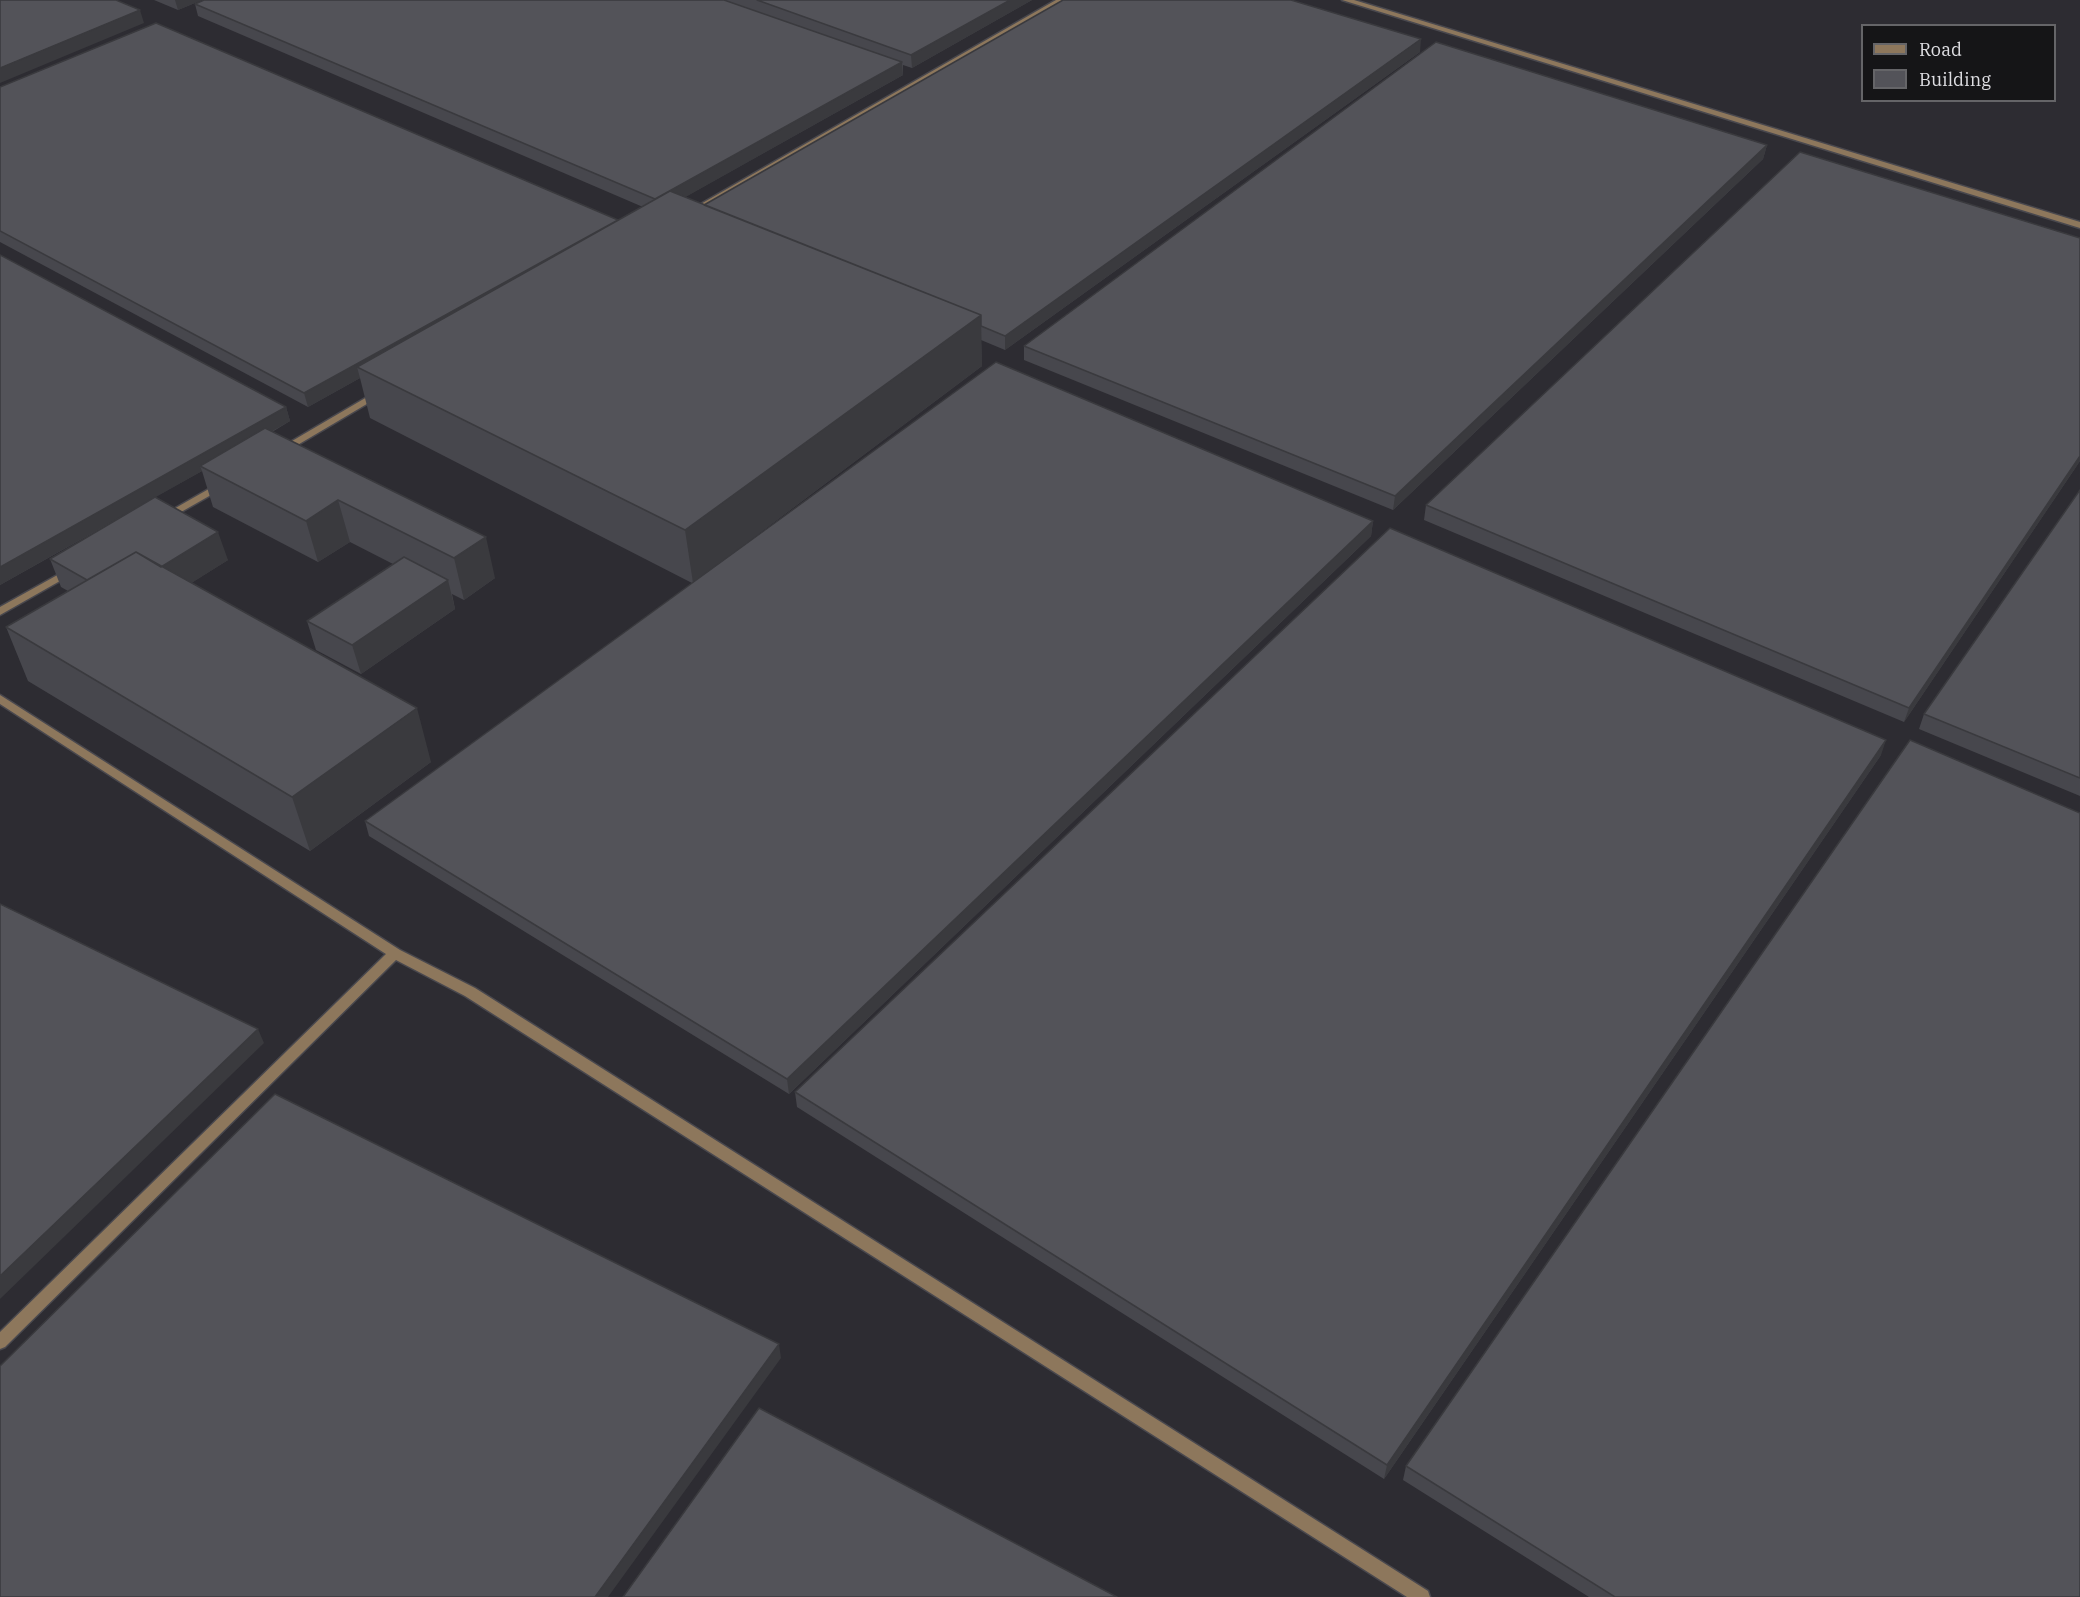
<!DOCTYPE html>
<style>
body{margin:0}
#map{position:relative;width:2080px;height:1597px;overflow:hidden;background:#2d2c32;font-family:"IBM Plex Serif",serif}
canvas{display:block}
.legend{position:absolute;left:1861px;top:24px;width:195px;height:78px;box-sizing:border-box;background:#151517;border:2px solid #656568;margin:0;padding:8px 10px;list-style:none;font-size:18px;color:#dedee2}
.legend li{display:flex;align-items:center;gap:12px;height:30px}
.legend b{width:30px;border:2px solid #656568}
</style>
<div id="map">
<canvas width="2080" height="1597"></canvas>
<ul class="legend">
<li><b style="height:8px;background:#8d775c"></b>Road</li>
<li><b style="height:16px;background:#535359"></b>Building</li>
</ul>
</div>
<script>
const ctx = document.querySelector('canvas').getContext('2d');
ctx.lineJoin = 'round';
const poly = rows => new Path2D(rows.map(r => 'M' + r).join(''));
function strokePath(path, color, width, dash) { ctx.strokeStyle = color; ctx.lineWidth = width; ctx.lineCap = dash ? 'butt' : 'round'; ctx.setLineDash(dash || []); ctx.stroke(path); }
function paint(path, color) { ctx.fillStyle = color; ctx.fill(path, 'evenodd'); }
const service = poly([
 [1056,0,1065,0,706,207,699,205,1056,0],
 [379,390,382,391,382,395,284,453,280,454,275,451,379,390],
 [221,482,225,483,225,487,167,520,163,521,158,518,221,482],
 [70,568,74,569,75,571,74,573,0,615,0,607,70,568],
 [0,695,400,950,475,988,1428,1591,1430,1597,1407,1597,465,996,396,960,5,1347,0,1349,0,1332,386,954,0,704,0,695]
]);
const minor = poly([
 [1342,0,1354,0,2080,222,2080,228,1342,0]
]);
strokePath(service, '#49484e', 3);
strokePath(minor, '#49484e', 3);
paint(service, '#8d775c');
paint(minor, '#8d775c');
paint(poly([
 [154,0,202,0,178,10],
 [204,0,1032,0,912,68,903,65,903,75,685,197,704,205,1420,52,1005,350,981,340,982,366,705,574,1373,521,1371,536,789,1094,369,836,365,821,692,583,370,418,360,378,308,407,0,242,0,87,618,220,618,221,643,207,198,16,195,4],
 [1767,145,1763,159,1393,510,1024,360,1024,346],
 [2080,238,2080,461,1904,722,1424,520,1426,505],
 [0,255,286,407,290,421,272,432,495,578,464,600,452,594,455,609,361,674,316,650,307,621,393,564,350,542,318,562,213,507,202,471,155,497,228,560,191,583,431,762,310,851,28,681,6,627,68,591,61,587,50,559,132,511,0,585],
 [2080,490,2080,796,1919,729,1924,714],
 [1881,755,1384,1479,797,1107,795,1092],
 [1406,1466,2080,1597,1589,1597,1403,1480]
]), '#47474d');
paint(poly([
 [175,0,202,0,178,10],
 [1010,0,1032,0,912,68,911,55],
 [140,10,144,23,0,83,0,68],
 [1421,39,1420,52,1005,350,1005,336],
 [902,62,903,75,657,213,655,199],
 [1767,145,1763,159,1393,510,1395,496],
 [618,220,620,233,357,367,360,378,308,407,304,393],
 [981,315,982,366,693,583,685,530],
 [286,407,290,421,206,469,200,466,202,471,0,585,0,567],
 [2080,456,2080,461,1904,722,1909,708],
 [338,500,350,542,318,562,306,521],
 [1373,521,1371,536,789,1094,787,1079],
 [218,532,228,560,125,625,114,596],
 [486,537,495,578,464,600,454,558],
 [448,580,455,609,361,674,352,645],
 [417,708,431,762,310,851,292,797],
 [1886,740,1881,755,1384,1479,1387,1465],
 [258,1029,264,1043,0,1299,0,1276],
 [779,1344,781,1358,608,1597,595,1597]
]), '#3a3a3e');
const building = poly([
 [0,0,116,0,140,10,0,68,0,0],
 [204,0,724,0,902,62,655,199,195,4,204,0],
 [757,0,1010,0,911,55,757,0],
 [1063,0,1291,0,1421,39,1005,336,981,326,981,315,704,205,1063,0],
 [156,23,618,220,304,393,0,231,0,87,156,23],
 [1436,42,1767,145,1395,496,1024,346,1436,42],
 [1800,152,2080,238,2080,456,1909,708,1426,505,1800,152],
 [670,191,981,315,685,530,357,367,670,191],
 [0,255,286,407,0,567,0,255],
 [996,362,1373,521,787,1079,365,821,996,362],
 [265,428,486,537,454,558,338,500,306,521,200,466,265,428],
 [2080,490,2080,778,1924,714,2080,490],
 [155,497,218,532,161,567,136,552,87,580,50,559,155,497],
 [1390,528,1886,740,1387,1465,795,1092,1390,528],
 [136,552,417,708,292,797,6,627,136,552],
 [404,557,448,580,352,645,307,621,404,557],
 [1910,740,2080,813,2080,1597,1615,1597,1406,1466,1910,740],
 [0,904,258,1029,0,1276,0,904],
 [275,1094,779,1344,595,1597,0,1597,0,1366,275,1094],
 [759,1408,1117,1597,623,1597,759,1408]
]);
paint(building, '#535359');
strokePath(building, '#3a3a3e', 1.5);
</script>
